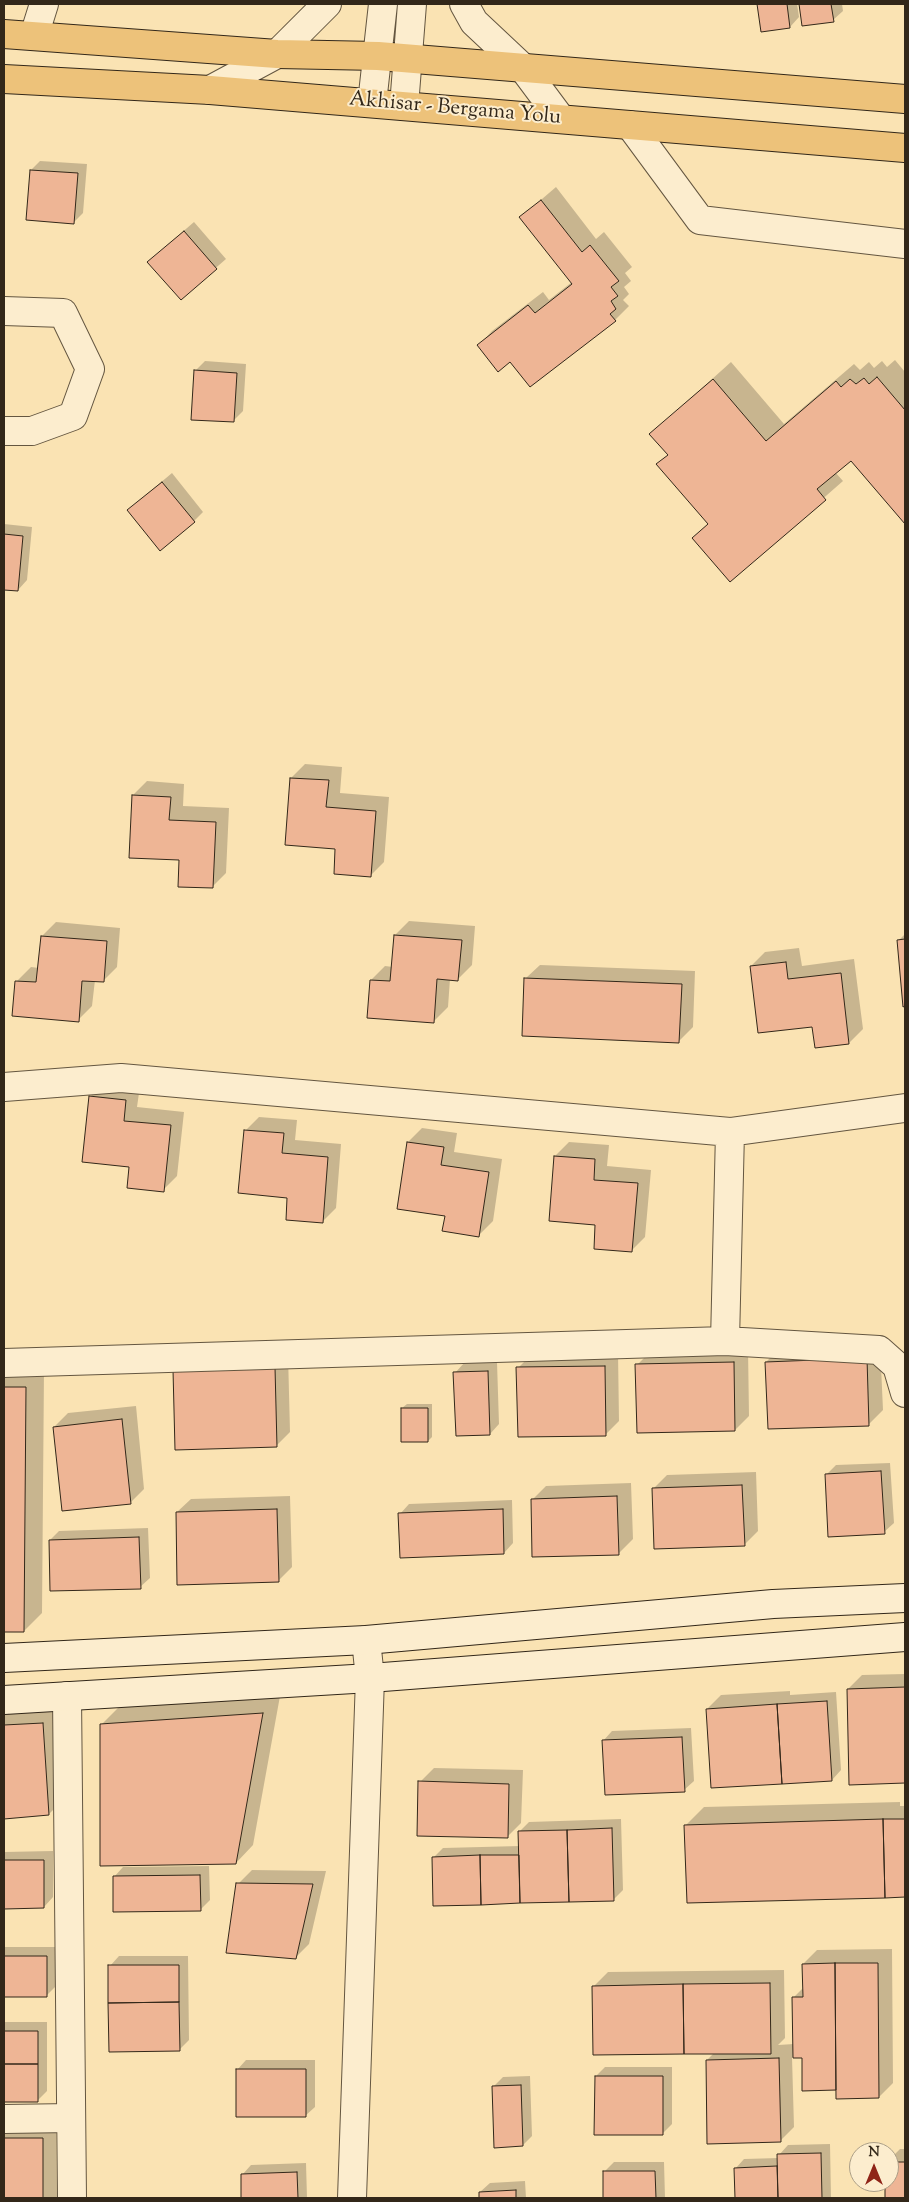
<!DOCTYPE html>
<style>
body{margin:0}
#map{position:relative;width:909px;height:2202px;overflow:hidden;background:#fae3b3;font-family:"Sorts Mill Goudy",serif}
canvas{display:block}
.frame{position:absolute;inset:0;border:5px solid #322719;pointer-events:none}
.north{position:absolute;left:849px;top:2142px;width:50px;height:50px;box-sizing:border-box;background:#fcedce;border:1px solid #ab9e86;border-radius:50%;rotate:0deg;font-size:14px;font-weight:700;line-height:20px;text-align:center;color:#322719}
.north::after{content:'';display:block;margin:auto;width:18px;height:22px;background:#8f2418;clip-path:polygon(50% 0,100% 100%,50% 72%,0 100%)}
</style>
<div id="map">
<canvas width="909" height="2202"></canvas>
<div class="frame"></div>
<div class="north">N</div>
</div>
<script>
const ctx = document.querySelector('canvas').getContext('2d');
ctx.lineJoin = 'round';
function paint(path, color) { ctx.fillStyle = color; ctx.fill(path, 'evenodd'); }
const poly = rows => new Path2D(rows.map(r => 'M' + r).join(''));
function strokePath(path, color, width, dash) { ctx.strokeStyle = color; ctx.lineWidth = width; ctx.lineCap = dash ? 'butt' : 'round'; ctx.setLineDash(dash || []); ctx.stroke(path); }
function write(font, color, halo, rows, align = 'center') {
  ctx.font = font + ' "Sorts Mill Goudy",serif'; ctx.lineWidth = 4; ctx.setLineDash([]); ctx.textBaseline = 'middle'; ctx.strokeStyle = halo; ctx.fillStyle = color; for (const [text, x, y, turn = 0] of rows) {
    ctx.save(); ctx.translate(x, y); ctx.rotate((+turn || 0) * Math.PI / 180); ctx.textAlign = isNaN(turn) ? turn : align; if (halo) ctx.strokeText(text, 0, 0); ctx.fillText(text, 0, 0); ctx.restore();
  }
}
paint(poly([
 [759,4,797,4,799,17,790,27,762,31],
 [800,4,842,4,843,11,833,20,803,25],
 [40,161,87,164,83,213,74,222,31,170],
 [556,187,596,239,604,232,632,267,625,273,631,281,624,287,629,294,623,300,629,306,615,320,511,360,479,345,492,331,543,292,549,300,572,282,521,217],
 [194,222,226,259,181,298,158,253],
 [895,360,905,372,905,522,851,459,835,472,843,481,730,580,693,538,709,523,658,464,669,454,651,434,731,362,784,424,854,364,860,370,869,362,874,368,882,361,887,367],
 [205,361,246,364,243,411,233,421,195,371],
 [172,473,203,512,194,521,128,510],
 [4,524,32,527,27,580,18,590,4,589],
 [305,764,342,767,340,793,389,797,384,862,370,876,337,848,291,778],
 [147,781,184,784,183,806,229,808,226,873,212,887,181,858,133,795],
 [409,921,475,926,472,965,458,979,450,979,448,1007,434,1021,371,980,385,966,393,967,395,935],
 [56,922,120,928,117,967,103,981,95,980,92,1006,78,1020,17,981,31,967,39,968,42,936],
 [905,934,905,1005,898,941],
 [799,948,802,966,854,959,863,1029,849,1043,813,1026,751,966,765,952],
 [540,965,695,971,693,1027,679,1041,526,978],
 [104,1083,140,1086,137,1107,184,1112,177,1176,163,1190,130,1166,90,1097],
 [259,1117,297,1120,295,1140,341,1144,336,1208,322,1222,289,1197,245,1131],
 [422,1128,457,1133,454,1152,502,1159,493,1221,479,1235,446,1214,398,1207,408,1142],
 [569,1142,609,1145,607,1166,651,1170,645,1237,631,1251,597,1224,555,1156],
 [880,1344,883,1410,869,1424,766,1362,780,1348],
 [748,1348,749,1416,735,1430,637,1365,651,1351],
 [618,1352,619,1421,605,1435,518,1368,532,1354],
 [288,1354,290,1432,276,1446,176,1449],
 [497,1362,499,1424,490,1434,455,1373,464,1363],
 [4,1370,44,1370,42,1613,24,1631,4,1631],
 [407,1404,432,1404,432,1437,428,1441,402,1408],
 [136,1406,144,1489,130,1503,54,1427,68,1413],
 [890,1463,894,1523,884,1532,826,1475,836,1465],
 [756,1472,758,1531,744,1545,653,1489,667,1475],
 [631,1483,633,1539,619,1553,532,1500,546,1486],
 [290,1496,292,1567,278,1581,177,1512,191,1499],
 [512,1500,513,1543,504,1553,400,1514,409,1504],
 [148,1528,150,1578,140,1587,50,1540,59,1531],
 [905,1674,905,1782,850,1783,848,1689,862,1675],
 [790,1691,790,1695,836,1692,841,1770,832,1780,707,1709,721,1695],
 [280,1696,253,1845,236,1863,101,1725,119,1707],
 [56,1709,63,1800,49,1814,4,1818,4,1713],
 [691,1728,694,1781,684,1790,603,1741,612,1731],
 [434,1768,523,1770,521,1823,507,1837,420,1782],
 [900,1802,900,1806,905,1806,905,1896,688,1902,686,1825,704,1807],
 [621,1819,623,1890,613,1900,434,1857,443,1848,520,1846,520,1831,529,1822],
 [53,1851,53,1897,44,1907,4,1907,4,1852],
 [209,1866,210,1900,200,1910,114,1877,123,1867],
 [252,1870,326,1871,309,1944,295,1958,238,1884],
 [4,1947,56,1947,56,1986,46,1996,4,1996],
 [892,1949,893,2083,879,2097,837,2089,803,2057,792,2057,794,2127,780,2141,707,2060,714,2053,594,1986,608,1972,784,1970,785,2038,778,2045,794,2044,794,1997,804,1987,803,1964,817,1950],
 [119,1956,188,1956,189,2040,179,2050,110,1966],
 [4,2022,47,2022,47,2091,37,2101,4,2101],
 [246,2060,315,2060,315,2107,305,2116,237,2070],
 [605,2067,672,2067,672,2124,662,2134,596,2076],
 [530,2076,532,2136,523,2145,493,2087,503,2077],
 [56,2124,57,2198,4,2198,4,2125],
 [830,2144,831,2198,736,2198,735,2169,744,2159,779,2158,779,2155,788,2145],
 [900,2149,905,2149,905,2198,887,2198,889,2160],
 [614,2162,664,2162,665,2198,604,2198,604,2172],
 [306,2163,307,2198,243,2198,242,2175,251,2165],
 [525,2181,526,2198,481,2198,480,2192,490,2183]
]), '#0003');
const building = poly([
 [757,4,787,4,790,28,761,32,757,4],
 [799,4,831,4,834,22,802,26,799,4],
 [30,170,78,173,74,224,26,220,30,170],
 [541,200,582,252,590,245,619,281,611,287,618,296,611,301,616,309,610,314,616,321,530,387,510,362,498,372,477,345,528,305,535,313,572,284,519,217,541,200],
 [184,231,217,269,181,300,147,262,184,231],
 [194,370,237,373,234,422,191,420,194,370],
 [877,377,905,410,905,524,851,461,817,489,826,500,730,582,692,538,708,524,656,464,668,455,649,434,713,379,766,441,836,381,841,387,850,379,856,384,864,378,869,384,877,377],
 [162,482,195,522,160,551,127,510,162,482],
 [4,534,23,536,18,591,4,590,4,534],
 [290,778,329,780,326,807,376,811,371,877,334,874,335,849,285,845,290,778],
 [132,795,171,797,169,820,216,822,213,888,178,887,179,860,129,858,132,795],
 [394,935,462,940,458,981,437,979,434,1023,367,1018,370,980,390,981,394,935],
 [41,936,107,941,104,982,82,981,79,1022,12,1016,15,981,36,982,41,936],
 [905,939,905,1006,903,1007,897,940,905,939],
 [786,962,788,979,841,973,849,1044,815,1048,812,1027,758,1033,750,966,786,962],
 [524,978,682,984,679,1043,522,1036,524,978],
 [89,1096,126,1100,124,1121,171,1125,164,1192,127,1188,129,1167,82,1162,89,1096],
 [244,1130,284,1133,282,1153,328,1157,323,1223,286,1220,287,1198,238,1193,244,1130],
 [407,1142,444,1147,441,1165,489,1172,479,1237,442,1231,445,1216,397,1209,407,1142],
 [554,1156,595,1159,594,1180,638,1183,632,1252,594,1249,595,1225,549,1221,554,1156],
 [867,1358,869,1426,768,1429,765,1362,867,1358],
 [734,1362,735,1431,637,1433,635,1364,734,1362],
 [605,1366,606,1436,518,1437,516,1367,605,1366],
 [275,1367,277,1447,175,1450,173,1370,275,1367],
 [488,1371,490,1435,456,1436,453,1372,488,1371],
 [4,1387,26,1387,24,1632,4,1632,4,1387],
 [401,1408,428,1408,428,1442,401,1442,401,1408],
 [122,1419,131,1504,62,1511,53,1427,122,1419],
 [881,1471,885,1534,828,1537,825,1474,881,1471],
 [742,1485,745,1546,654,1549,652,1488,742,1485],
 [617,1496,619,1555,532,1557,531,1499,617,1496],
 [277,1509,279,1582,177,1585,176,1512,277,1509],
 [503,1509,504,1554,400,1558,398,1513,503,1509],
 [139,1537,141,1589,50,1591,49,1540,139,1537],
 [905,1687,905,1783,849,1785,847,1689,905,1687],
 [827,1701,832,1781,782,1784,777,1704,827,1701],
 [777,1704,782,1784,711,1788,706,1709,777,1704],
 [263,1713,236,1864,100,1866,100,1724,263,1713],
 [43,1723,49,1815,4,1819,4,1725,43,1723],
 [682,1737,685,1792,605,1795,602,1740,682,1737],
 [418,1781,509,1784,508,1838,417,1836,418,1781],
 [883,1819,905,1819,905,1897,885,1898,883,1819],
 [883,1819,885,1898,687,1903,684,1825,883,1819],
 [612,1828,614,1901,569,1902,567,1830,612,1828],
 [567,1830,569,1902,520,1903,518,1831,567,1830],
 [480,1855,481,1905,433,1906,432,1857,480,1855],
 [480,1855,519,1855,520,1903,481,1905,480,1855],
 [4,1860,44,1860,44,1908,4,1909,4,1860],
 [200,1875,201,1911,113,1912,113,1876,200,1875],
 [236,1883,313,1884,296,1959,226,1953,236,1883],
 [4,1956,47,1956,47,1997,4,1997,4,1956],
 [835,1963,878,1963,879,2098,836,2099,835,1963],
 [835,1963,836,2090,802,2091,802,2058,793,2058,792,1997,803,1997,802,1964,835,1963],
 [108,1965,179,1965,179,2002,108,2003,108,1965],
 [770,1983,771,2054,684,2054,683,1984,770,1983],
 [683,1984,684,2054,593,2055,592,1986,683,1984],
 [179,2002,180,2051,109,2052,108,2003,179,2002],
 [4,2031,38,2031,38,2064,4,2064,4,2031],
 [779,2058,781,2142,707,2144,706,2060,779,2058],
 [4,2064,38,2064,38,2102,4,2102,4,2064],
 [236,2069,306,2069,306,2117,236,2117,236,2069],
 [595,2076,663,2076,663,2135,594,2135,595,2076],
 [521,2085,523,2146,494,2148,492,2086,521,2085],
 [4,2138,43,2138,43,2198,4,2198,4,2138],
 [821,2153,822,2198,778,2198,777,2154,821,2153],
 [889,2162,905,2162,905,2198,885,2198,885,2182,889,2182,889,2162],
 [777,2166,778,2198,735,2198,734,2168,777,2166],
 [603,2171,655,2171,656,2198,603,2198,603,2171],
 [297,2172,298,2198,241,2198,241,2174,297,2172],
 [516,2190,516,2198,479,2198,479,2192,516,2190]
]);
paint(building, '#eeb595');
strokePath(building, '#322719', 1);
const minor = poly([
 [464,4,474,22,523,68,561,119],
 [34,36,44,4],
 [210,90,277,54,327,4],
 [372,103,383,4],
 [404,106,412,4],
 [630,125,700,220,905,244],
 [4,311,63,313,90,369,73,416,32,431,4,431],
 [4,1087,121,1078,730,1132,905,1108],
 [725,1341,730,1132],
 [4,1363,725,1341,879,1350,897,1366,905,1393],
 [67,1696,72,2198],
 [4,2119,71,2118],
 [352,2198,370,1678,366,1640]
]);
const secondary = poly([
 [4,1658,366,1640,773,1604,905,1598],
 [4,1700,370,1678,905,1637]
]);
const primary = poly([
 [4,34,277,54,378,56,905,99],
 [4,79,210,90,905,148]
]);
strokePath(minor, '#645640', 30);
strokePath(secondary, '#322719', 30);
strokePath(primary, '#322719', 30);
strokePath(minor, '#fcedce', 28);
strokePath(secondary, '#fcedce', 28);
strokePath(primary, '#edc27a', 28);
write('21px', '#322719', '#fcedce', [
 ["Akhisar - Bergama Yolu",455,110,5]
]);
</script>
